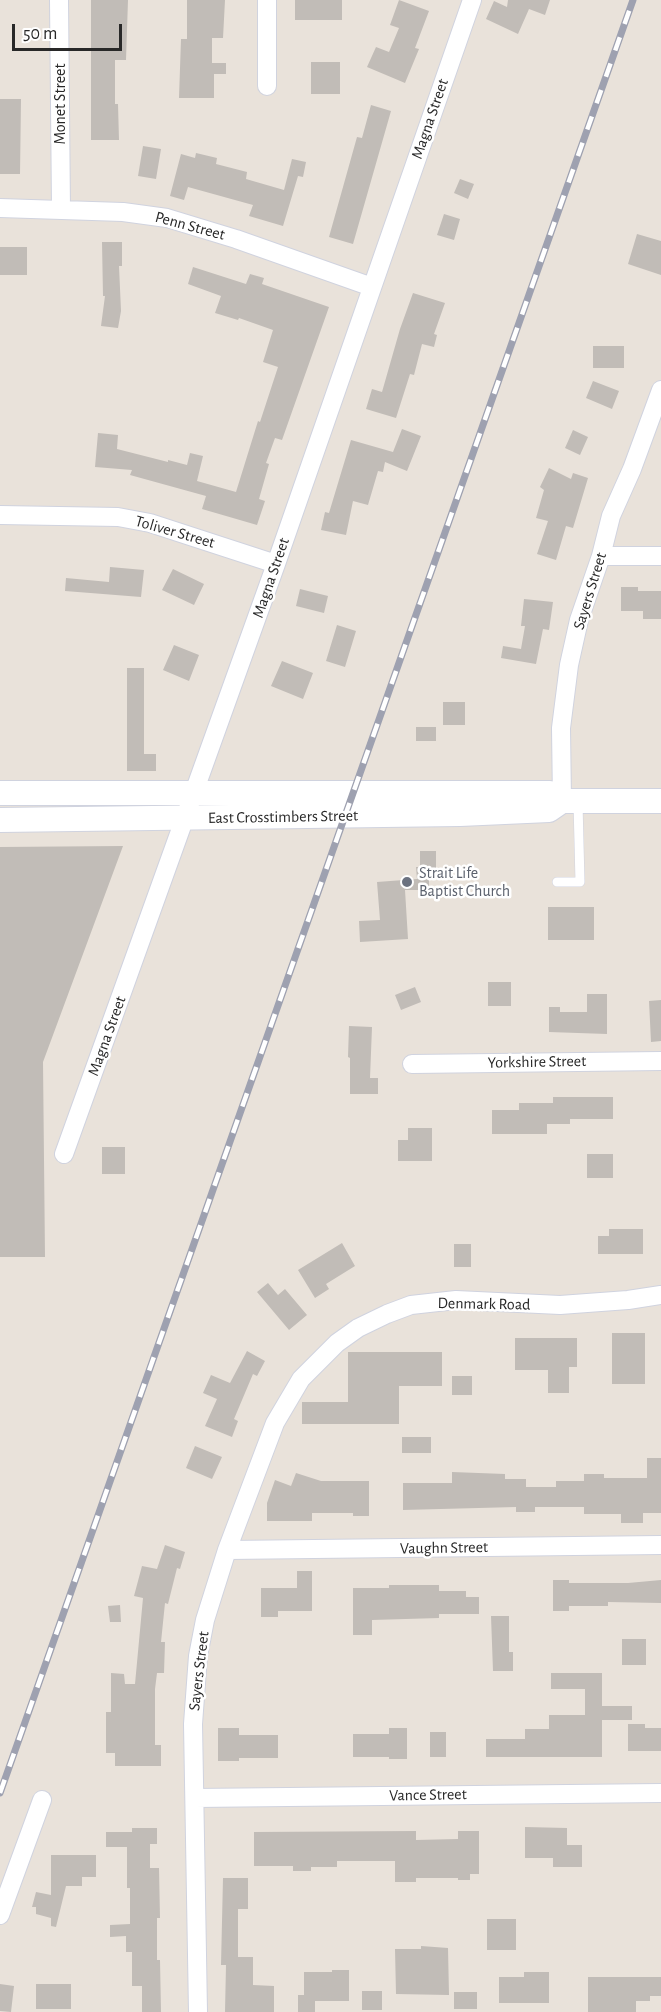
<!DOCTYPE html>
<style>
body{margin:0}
#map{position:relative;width:661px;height:2012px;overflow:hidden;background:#e9e2da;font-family:"Alegreya Sans",sans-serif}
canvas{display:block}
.scale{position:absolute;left:12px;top:24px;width:110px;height:27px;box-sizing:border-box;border:3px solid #282828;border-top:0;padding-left:8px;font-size:18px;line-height:21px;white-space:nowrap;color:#282828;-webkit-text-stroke:4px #fff;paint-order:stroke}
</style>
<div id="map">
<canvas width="661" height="2012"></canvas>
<div class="scale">50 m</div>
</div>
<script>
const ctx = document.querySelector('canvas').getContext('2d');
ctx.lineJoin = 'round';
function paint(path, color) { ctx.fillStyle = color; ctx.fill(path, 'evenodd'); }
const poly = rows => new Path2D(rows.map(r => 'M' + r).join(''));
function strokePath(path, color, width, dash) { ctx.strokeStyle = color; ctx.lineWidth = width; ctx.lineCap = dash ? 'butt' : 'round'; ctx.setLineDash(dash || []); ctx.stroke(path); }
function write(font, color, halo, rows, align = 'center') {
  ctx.font = font + ' "Alegreya Sans",sans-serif'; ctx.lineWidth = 5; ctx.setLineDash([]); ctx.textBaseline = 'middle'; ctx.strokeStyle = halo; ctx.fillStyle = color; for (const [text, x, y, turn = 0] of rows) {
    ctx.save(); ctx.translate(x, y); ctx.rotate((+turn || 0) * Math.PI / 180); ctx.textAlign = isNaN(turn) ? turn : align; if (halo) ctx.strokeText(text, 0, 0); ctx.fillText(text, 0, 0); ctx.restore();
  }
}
paint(poly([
 [91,0,128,0,126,60,115,60,115,104,118,104,119,140,91,140],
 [187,0,225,0,223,38,212,38,212,63,226,63,226,74,214,74,214,98,179,98,181,39,187,39],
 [295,0,342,0,342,20,295,20],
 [399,0,429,11,415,48,419,49,405,83,367,67,376,47,389,52,399,28,390,25],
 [508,0,550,0,545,15,529,9,518,34,486,19,494,1,507,7],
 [311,62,340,62,340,94,311,94],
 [0,99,21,99,20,174,0,174],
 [371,105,391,111,353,244,329,237,357,137,362,138],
 [143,146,161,149,156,179,138,176],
 [196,153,217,158,216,164,247,172,246,179,284,190,292,159,306,162,303,177,298,176,283,226,249,216,253,205,188,187,184,200,170,196,181,154,195,158],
 [460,179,474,184,468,199,454,193],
 [444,214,460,219,454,240,437,235],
 [637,234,661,241,661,275,628,264],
 [102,242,122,242,122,266,119,266,121,311,118,328,101,326,105,296,103,296],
 [0,247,27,247,27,275,0,275],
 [193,267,246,284,250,274,264,278,262,284,329,307,282,440,275,438,266,463,269,464,259,499,265,501,257,525,202,509,206,496,130,475,132,470,95,467,98,433,118,435,117,449,168,462,168,460,187,465,190,453,203,456,197,481,236,492,258,421,260,422,278,367,263,362,273,330,239,318,238,320,215,313,221,296,188,284],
 [413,293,445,303,434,334,437,335,434,347,422,344,414,375,410,374,396,418,366,409,372,389,382,392,400,329],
 [593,346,624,346,624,368,593,368],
 [593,381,619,391,612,409,586,398],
 [402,429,421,436,407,471,385,462,383,472,378,471,368,505,353,501,346,535,321,530,325,512,329,513,351,440,393,452],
 [573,430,588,437,580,455,565,448],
 [549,468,571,479,573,473,588,478,573,528,566,526,556,560,537,554,548,521,536,518,544,490,540,487],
 [110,567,144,570,141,597,65,591,66,578,109,582],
 [173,569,204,584,194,605,162,590],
 [621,587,638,587,638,591,661,591,661,619,643,619,643,611,621,611],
 [300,589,328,596,324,613,296,606],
 [524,599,553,602,549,630,543,629,536,664,501,658,503,646,521,649,525,626,521,626],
 [337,625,356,631,345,667,326,661],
 [174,645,199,655,189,681,163,670],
 [282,661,313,673,303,699,271,686],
 [127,668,144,668,144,754,156,754,156,771,127,771],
 [443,702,465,702,465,725,443,725],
 [416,727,436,727,436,741,416,741],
 [123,846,43,1062,45,1257,0,1257,0,847],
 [420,851,436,851,436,879,429,879,429,890,405,890,408,939,360,942,359,921,380,920,377,882,417,879,416,867,420,867],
 [548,907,594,907,594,940,548,940],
 [488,982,511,982,511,1006,488,1006],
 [415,987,421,1002,401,1010,395,995],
 [587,994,607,994,607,1034,549,1032,549,1007,560,1007,560,1012,587,1012],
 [661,1000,661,1041,651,1042,649,1001],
 [349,1026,372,1027,370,1078,378,1078,378,1094,350,1094,350,1058,348,1057],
 [553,1097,613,1097,613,1119,570,1119,570,1124,547,1124,547,1134,492,1134,492,1110,519,1110,519,1103,553,1103],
 [408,1128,432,1128,432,1161,398,1161,398,1140,408,1140],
 [102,1147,125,1147,125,1174,102,1174],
 [587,1154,613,1154,613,1178,587,1178],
 [609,1229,643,1229,643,1254,598,1254,598,1236,609,1236],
 [342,1243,355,1266,326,1284,329,1289,315,1298,298,1270],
 [454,1244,471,1244,471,1267,454,1267],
 [268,1283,278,1295,285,1289,307,1315,289,1330,257,1292],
 [612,1333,645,1333,645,1384,612,1384],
 [515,1338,577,1338,577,1367,569,1367,569,1393,548,1393,548,1370,515,1370],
 [247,1351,265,1361,257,1376,253,1374,234,1419,238,1421,232,1437,205,1426,217,1399,203,1393,211,1375,230,1383],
 [348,1352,442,1352,442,1386,399,1386,399,1424,302,1424,302,1402,348,1402],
 [452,1376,472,1376,472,1395,452,1395],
 [402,1437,431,1437,431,1453,402,1453],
 [195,1446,222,1457,212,1479,186,1468],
 [647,1458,661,1458,661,1513,643,1513,643,1523,621,1523,621,1514,584,1514,584,1507,535,1507,535,1512,516,1512,516,1507,403,1510,403,1483,452,1483,452,1472,505,1474,505,1479,526,1479,526,1487,556,1487,556,1481,584,1481,584,1474,604,1474,604,1478,647,1478],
 [296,1473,321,1481,369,1481,369,1516,353,1516,353,1513,312,1513,312,1521,267,1521,267,1503,275,1480,291,1486],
 [165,1545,185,1552,180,1569,177,1568,168,1604,165,1603,161,1642,165,1642,164,1673,157,1673,155,1689,155,1745,161,1745,161,1766,115,1766,115,1753,106,1753,106,1712,111,1712,111,1673,124,1674,125,1684,135,1684,143,1598,134,1596,142,1566,157,1569],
 [297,1571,312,1571,312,1611,278,1611,278,1617,261,1617,261,1588,297,1588],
 [553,1580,569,1580,569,1583,628,1583,661,1580,661,1603,608,1602,608,1606,569,1606,569,1611,553,1611],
 [389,1585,439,1585,439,1591,466,1591,466,1597,479,1597,479,1614,439,1614,439,1618,372,1620,372,1635,353,1635,353,1588,389,1588],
 [120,1605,121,1622,110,1622,108,1606],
 [491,1616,509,1616,509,1652,513,1652,513,1671,493,1671],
 [622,1639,646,1639,646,1665,622,1665],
 [551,1673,602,1673,602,1706,632,1706,632,1720,602,1720,602,1757,486,1757,486,1739,525,1739,525,1729,549,1729,549,1715,585,1715,585,1689,551,1689],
 [628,1724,645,1724,645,1728,661,1728,661,1751,628,1751],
 [218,1728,239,1728,239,1735,278,1735,278,1758,239,1758,239,1761,218,1761],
 [389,1728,407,1728,407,1759,389,1759,389,1757,353,1757,353,1734,389,1734],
 [430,1732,446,1732,446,1757,430,1757],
 [525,1827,567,1828,567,1845,582,1845,582,1867,553,1867,553,1858,525,1858],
 [132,1828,157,1828,157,1844,150,1844,150,1868,159,1868,160,1918,157,1918,157,1960,160,1960,161,2012,142,2012,142,1986,132,1986,132,1952,126,1952,126,1936,110,1937,110,1925,130,1924,130,1888,127,1888,127,1847,106,1847,106,1832,132,1832],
 [416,1831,416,1840,458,1839,458,1831,479,1831,479,1874,470,1874,470,1880,458,1880,458,1878,416,1878,416,1882,395,1882,395,1861,337,1861,337,1867,311,1867,311,1871,293,1871,293,1866,254,1866,254,1832],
 [51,1855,96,1855,96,1877,82,1877,82,1886,66,1886,56,1927,51,1926,51,1918,36,1914,36,1907,32,1907,36,1892,51,1895],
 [223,1878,248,1878,248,1909,238,1909,238,1957,253,1957,253,1985,274,1986,274,2012,225,2012,226,1965,221,1965],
 [487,1919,516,1919,516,1950,487,1950],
 [421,1946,448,1948,449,1995,396,1994,395,1949,421,1949],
 [332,1970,349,1970,349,2001,315,2001,315,2012,298,2012,298,1995,304,1995,304,1972,332,1972],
 [524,1972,549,1972,549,2003,499,2003,499,1977,524,1977],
 [588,1977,661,1977,661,1996,650,1996,650,2001,636,2001,636,2012,588,2012],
 [0,1984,14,1986,11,2012,0,2011],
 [36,1984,71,1984,71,2009,36,2009],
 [362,1991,382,1991,382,2010,362,2010],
 [454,1992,477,1992,477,2009,454,2009]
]), '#c1bcb7');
const lane = poly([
 [557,882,580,882,578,803]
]);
const street = poly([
 [59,0,61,209],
 [267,0,267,86],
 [0,208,123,212,167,218,236,239,372,287],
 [0,515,118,517,150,523,276,564],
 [601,556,661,556],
 [562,801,561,728,569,665,579,620,601,556,611,516,632,469,661,390],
 [412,1064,661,1061],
 [64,1154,276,564,472,0],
 [227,1550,661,1545],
 [195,1798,661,1793],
 [0,1915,42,1800],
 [198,2012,193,1724,198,1656,205,1620,227,1550,275,1423,301,1379,337,1343,358,1328,387,1314,411,1305,456,1300,560,1305,628,1300,661,1295]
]);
const secondary = poly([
 [0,793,550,793,562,801,661,801],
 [0,820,460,814,549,810,562,801]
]);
strokePath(lane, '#d0d3df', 10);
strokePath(street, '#d0d3df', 20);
strokePath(secondary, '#d0d3df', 26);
strokePath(lane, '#fff', 9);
strokePath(street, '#fff', 18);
strokePath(secondary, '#fff', 24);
const rail = poly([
 [0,1793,633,0]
]);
strokePath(rail, '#9ea1b0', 7);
strokePath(rail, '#fff', 4.5, [14]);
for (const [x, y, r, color] of [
 [407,882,6,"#6b7280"]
]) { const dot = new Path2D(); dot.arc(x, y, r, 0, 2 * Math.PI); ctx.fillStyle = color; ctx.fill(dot); strokePath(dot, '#fff', 2); }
write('16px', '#282828', '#fff', [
 ["Monet Street",60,104,-90],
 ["Magna Street",430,119,-71],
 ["Penn Street",190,226,15],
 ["Toliver Street",175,532,16],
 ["Magna Street",271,578,-71],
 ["Sayers Street",590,591,-73],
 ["East Crosstimbers Street",283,817,-1],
 ["Magna Street",107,1036,-70],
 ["Yorkshire Street",537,1062,-1],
 ["Denmark Road",484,1304,1],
 ["Vaughn Street",444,1548,-1],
 ["Sayers Street",199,1671,-83],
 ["Vance Street",428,1795,-1]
]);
write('16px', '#5b616d', '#fff', [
 ["Strait Life",419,873],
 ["Baptist Church",419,891]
], 'left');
</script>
